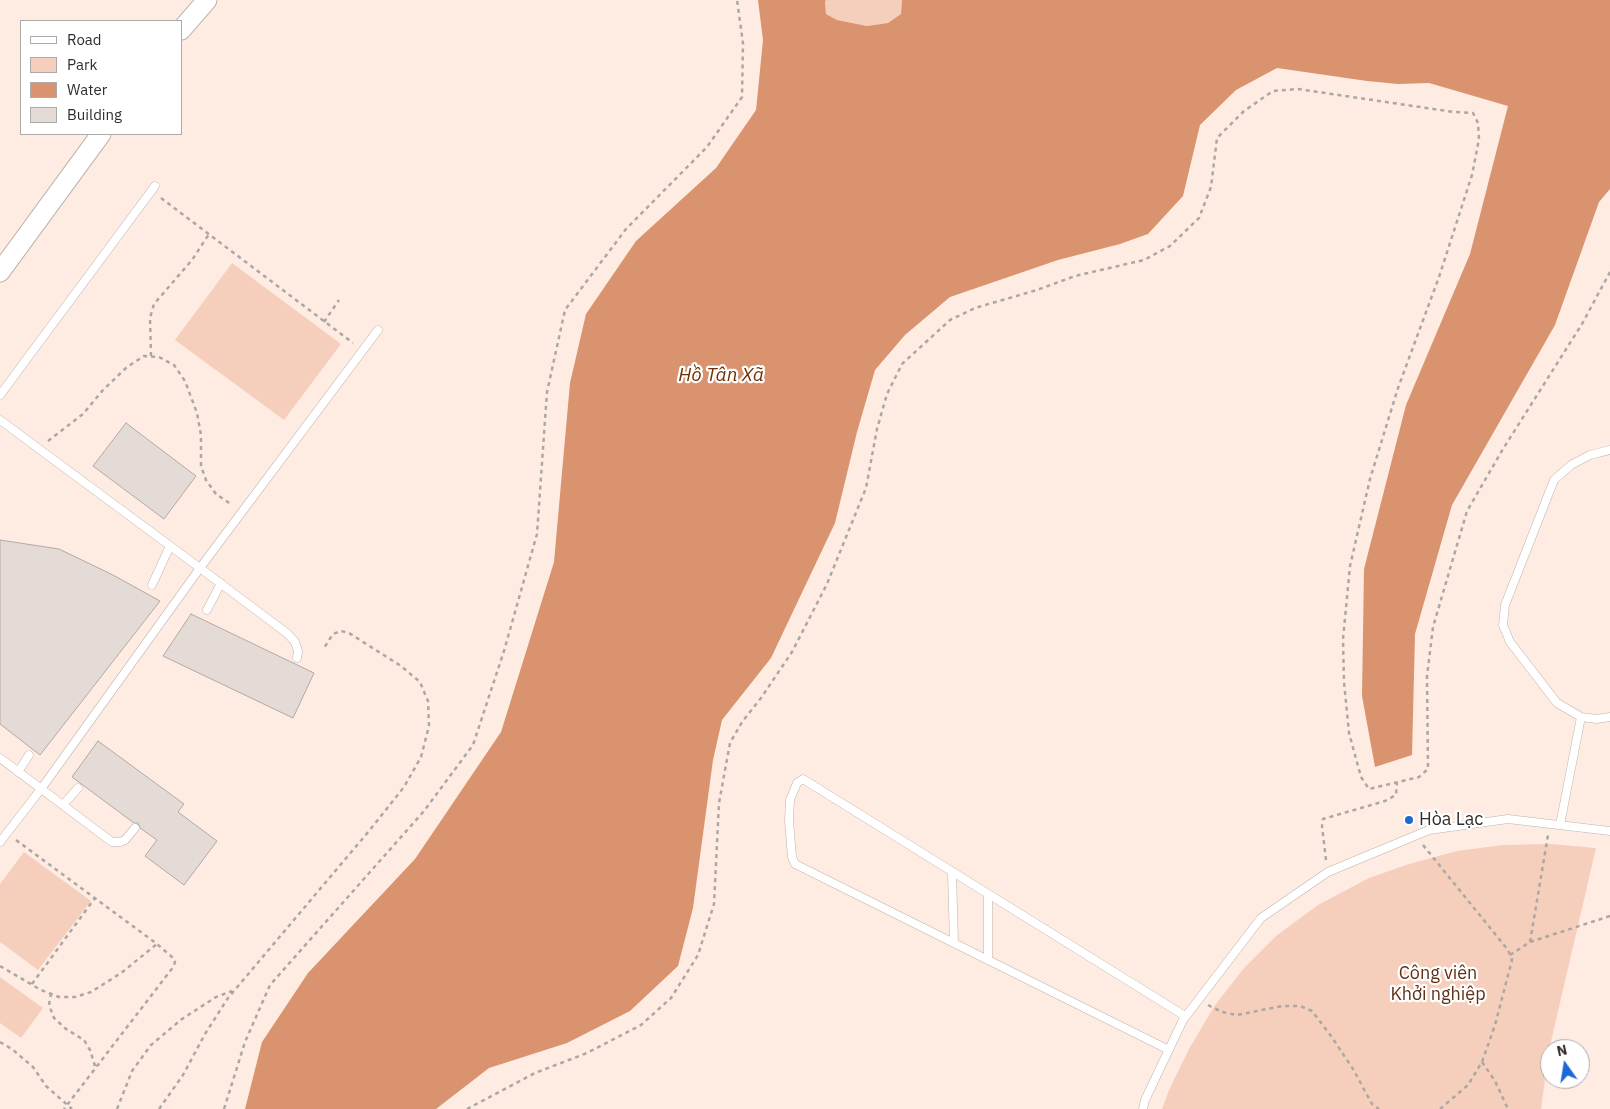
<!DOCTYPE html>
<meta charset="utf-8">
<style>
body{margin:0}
#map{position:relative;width:1610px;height:1109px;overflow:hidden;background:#fefaf8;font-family:"IBM Plex Sans",sans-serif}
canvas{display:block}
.legend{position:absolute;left:20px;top:20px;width:162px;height:115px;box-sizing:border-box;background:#fff;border:1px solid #adabaa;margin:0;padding:6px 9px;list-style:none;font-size:15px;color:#312d2b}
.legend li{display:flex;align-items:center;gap:10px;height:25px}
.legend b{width:25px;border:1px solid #adabaa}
.north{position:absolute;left:1540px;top:1039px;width:50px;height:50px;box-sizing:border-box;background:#fff;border:1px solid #adabaa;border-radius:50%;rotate:347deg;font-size:14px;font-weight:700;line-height:20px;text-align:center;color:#312d2b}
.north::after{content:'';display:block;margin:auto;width:18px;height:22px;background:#1d69d4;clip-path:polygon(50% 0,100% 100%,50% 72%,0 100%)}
</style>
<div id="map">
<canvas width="1610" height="1109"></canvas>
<ul class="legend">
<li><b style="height:6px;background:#fff"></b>Road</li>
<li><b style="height:14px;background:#f6cfbc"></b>Park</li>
<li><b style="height:14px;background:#d9936e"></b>Water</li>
<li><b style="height:14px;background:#e5dbd6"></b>Building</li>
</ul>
<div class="north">N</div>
</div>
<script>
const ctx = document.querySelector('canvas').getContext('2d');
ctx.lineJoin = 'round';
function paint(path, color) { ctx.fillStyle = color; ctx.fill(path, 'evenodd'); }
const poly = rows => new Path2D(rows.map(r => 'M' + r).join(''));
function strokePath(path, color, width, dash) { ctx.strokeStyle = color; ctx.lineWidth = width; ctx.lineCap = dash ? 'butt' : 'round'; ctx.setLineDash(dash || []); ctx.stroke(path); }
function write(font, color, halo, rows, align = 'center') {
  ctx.font = font + ' "IBM Plex Sans",sans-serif'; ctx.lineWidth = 4.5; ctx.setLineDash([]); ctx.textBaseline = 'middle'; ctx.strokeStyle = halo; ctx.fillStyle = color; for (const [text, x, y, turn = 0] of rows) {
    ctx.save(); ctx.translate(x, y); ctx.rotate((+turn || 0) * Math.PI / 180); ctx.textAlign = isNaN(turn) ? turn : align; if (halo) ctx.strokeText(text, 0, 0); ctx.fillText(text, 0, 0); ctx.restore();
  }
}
paint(poly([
 [0,0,1610,0,1610,1109,0,1109],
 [21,21,181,21,181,134,21,134],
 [1550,1049,1580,1049,1580,1079,1550,1079]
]), '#feece3');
paint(poly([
 [826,0,902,0,901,14,888,23,867,26,837,20,826,14,825,2],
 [232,263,341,344,284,420,175,340],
 [1551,844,1596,848,1549,1050,1541,1109,1162,1109,1169,1090,1189,1049,1215,1005,1244,968,1276,936,1318,905,1369,878,1409,864,1457,851,1503,845],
 [24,852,91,901,38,970,0,942,0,884],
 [0,977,43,1008,21,1038,0,1023]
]), '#f6cfbc');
paint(poly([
 [758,0,826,0,825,2,826,14,837,20,867,26,888,23,901,14,902,0,1610,0,1610,189,1599,202,1555,325,1452,505,1415,634,1412,755,1375,767,1362,696,1364,569,1406,405,1470,254,1508,106,1429,83,1398,84,1367,81,1277,68,1236,90,1200,125,1183,196,1148,234,1120,244,1058,260,950,297,905,335,875,370,857,432,835,523,771,658,722,720,713,760,693,908,678,966,630,1011,567,1043,489,1068,436,1109,245,1109,262,1042,308,973,415,859,501,732,554,562,570,383,586,314,636,241,716,168,756,110,763,40]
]), '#d9936e');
const building = poly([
 [126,423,196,476,164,519,93,466,126,423],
 [0,540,59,549,113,575,160,601,40,755,0,724,0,540],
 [191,614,314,673,293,718,163,656,191,614],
 [98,741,184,804,178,812,217,841,184,885,145,856,157,840,140,828,138,823,134,823,72,777,98,741]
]);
paint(building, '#e5dbd6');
strokePath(building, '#b3a9a5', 1);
const service = poly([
 [0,395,155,186],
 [0,420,200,568,288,634,295,642,298,651,297,658],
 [1610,450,1590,455,1571,465,1554,480,1505,605,1503,625,1510,642,1557,703,1581,717,1597,719,1610,717],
 [152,585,170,546],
 [207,610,221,583],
 [0,758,112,842,120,842,125,840,135,828],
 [18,772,29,755],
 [63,805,78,788],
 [1560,825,1581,717],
 [0,842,41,789,200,568,378,330],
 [952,873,954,943],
 [988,960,988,895],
 [1169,1050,795,864,792,857,789,821,790,800,797,783,803,779,1185,1016],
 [1143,1109,1145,1100,1183,1020,1261,918,1328,872,1429,830,1508,819,1610,831]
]);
const tertiary = poly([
 [181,30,207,0],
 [0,272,101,134]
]);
strokePath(service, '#beb4af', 9);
strokePath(tertiary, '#beb4af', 21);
strokePath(poly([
 [161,198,353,343],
 [324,322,339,300],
 [151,356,150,318,154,304,192,260,209,234],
 [48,441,83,414,103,390,127,367,144,356,159,357,174,365,185,381,197,413,201,435,201,466,206,480,216,494,232,505],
 [16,840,157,944,172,957,175,961,174,966,64,1109],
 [1423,845,1508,950,1512,960,1495,1025,1482,1062,1468,1085,1440,1109],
 [1326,860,1322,826,1323,819,1385,801,1396,795,1397,783],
 [1530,942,1548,835],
 [1510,955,1530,942,1610,916],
 [0,966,41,990,59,997,75,997,91,992,121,973,157,944],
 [32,984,95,898],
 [51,993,49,1005,54,1018,66,1029,84,1040,90,1050,96,1069],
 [1208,1005,1222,1012,1237,1015,1282,1006,1300,1006,1312,1011,1331,1036,1353,1069,1372,1104,1379,1109],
 [0,1042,12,1049,33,1067,46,1086,72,1109],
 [1482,1062,1495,1081,1508,1109],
 [117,1109,132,1071,151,1045,182,1019,216,997,232,991],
 [159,1109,183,1075,205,1034,228,998,369,831,404,787,421,757,429,726,428,701,420,682,401,666,349,633,341,631,333,634,324,648],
 [224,1109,245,1042,270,985,424,811,473,745,504,651,537,534,547,392,565,310,626,229,707,147,742,97,743,43,737,0],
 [467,1109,535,1073,587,1053,641,1025,671,998,698,955,714,904,719,803,730,743,742,722,761,698,792,652,827,584,866,488,877,429,887,394,902,364,950,320,975,308,1037,290,1075,276,1144,260,1170,246,1199,218,1211,187,1217,138,1244,111,1273,91,1298,89,1454,112,1473,113,1478,123,1479,139,1472,175,1439,277,1398,388,1370,479,1350,566,1343,639,1344,682,1349,733,1361,777,1369,789,1419,777,1428,769,1427,676,1433,627,1467,511,1503,449,1582,324,1610,272]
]), '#aba7a5', 2.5, [4, 4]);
strokePath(service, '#fff', 8);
strokePath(tertiary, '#fff', 19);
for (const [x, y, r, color] of [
 [1409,820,5,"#1d69d4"]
]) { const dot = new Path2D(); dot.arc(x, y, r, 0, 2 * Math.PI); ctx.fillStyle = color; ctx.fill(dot); strokePath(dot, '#fff', 2); }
write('18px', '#312d2b', '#fff', [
 ["Hòa Lạc",1419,820]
], 'left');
write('18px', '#5f3116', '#fff', [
 ["Công viên",1438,974],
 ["Khởi nghiệp",1438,995]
]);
write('italic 19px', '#703003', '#fff', [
 ["Hồ Tân Xã",721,376]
]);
</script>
